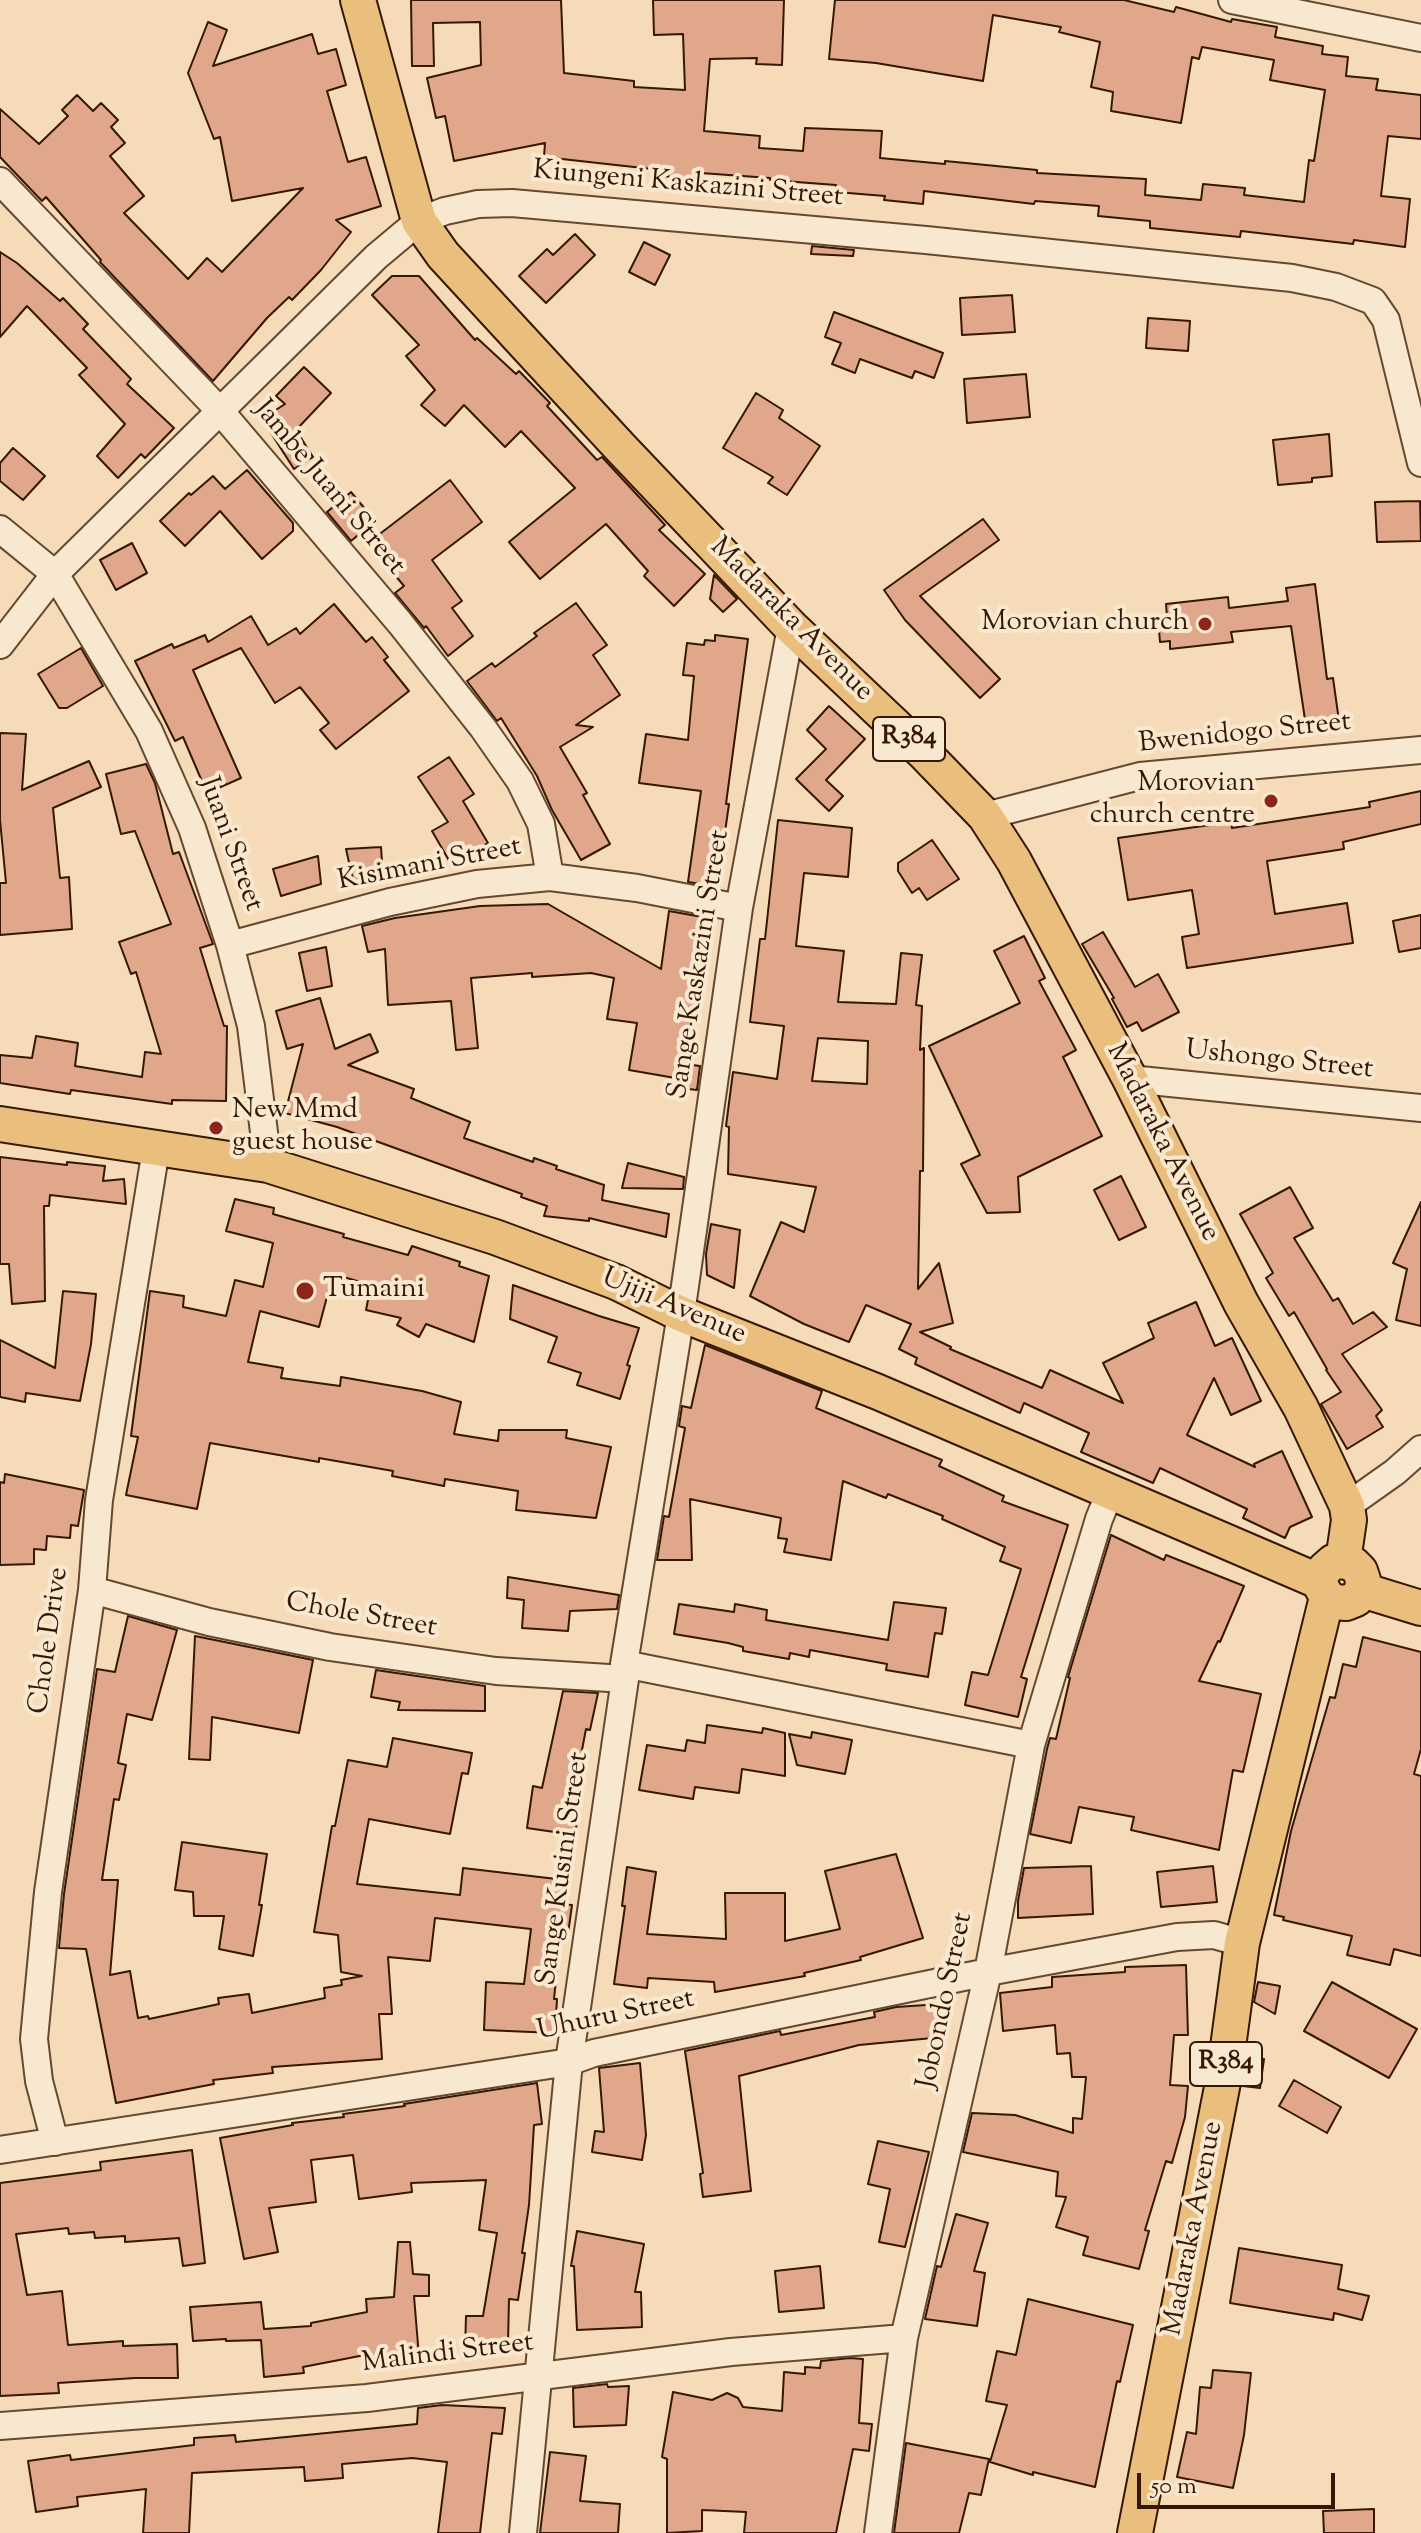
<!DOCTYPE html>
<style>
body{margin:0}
#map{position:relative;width:1421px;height:2533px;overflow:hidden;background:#f5dbb7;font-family:"Sorts Mill Goudy",serif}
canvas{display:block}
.scale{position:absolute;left:1137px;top:2473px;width:198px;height:36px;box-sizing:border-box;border:4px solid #361703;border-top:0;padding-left:10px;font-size:24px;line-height:28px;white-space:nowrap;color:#361703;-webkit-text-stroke:6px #f8e8d0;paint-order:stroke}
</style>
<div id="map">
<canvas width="1421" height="2533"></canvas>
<div class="scale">50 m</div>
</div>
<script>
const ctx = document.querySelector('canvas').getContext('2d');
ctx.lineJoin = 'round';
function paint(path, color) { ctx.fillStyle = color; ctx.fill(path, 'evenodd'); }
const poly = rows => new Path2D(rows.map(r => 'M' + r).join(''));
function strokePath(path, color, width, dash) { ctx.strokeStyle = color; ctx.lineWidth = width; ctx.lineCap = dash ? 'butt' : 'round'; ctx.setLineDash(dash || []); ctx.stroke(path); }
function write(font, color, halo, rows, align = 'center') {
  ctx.font = font + ' "Sorts Mill Goudy",serif'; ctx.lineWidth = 8; ctx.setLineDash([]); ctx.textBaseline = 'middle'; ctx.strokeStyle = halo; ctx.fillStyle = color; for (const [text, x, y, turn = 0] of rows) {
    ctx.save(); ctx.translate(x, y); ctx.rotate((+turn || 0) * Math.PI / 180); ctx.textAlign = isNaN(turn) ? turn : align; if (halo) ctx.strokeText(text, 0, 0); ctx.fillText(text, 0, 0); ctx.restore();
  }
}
const building = poly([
 [411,0,561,0,564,73,634,81,634,87,685,90,683,34,654,35,653,0,784,0,782,65,756,64,757,58,710,59,704,131,760,136,759,148,803,151,805,128,882,131,880,158,945,164,945,161,1037,170,1037,173,1146,179,1145,195,1201,200,1203,184,1245,188,1244,195,1304,202,1309,160,1314,161,1325,90,1270,80,1274,60,1202,47,1199,59,1192,57,1181,123,1111,111,1113,92,1091,87,1100,42,1059,32,1061,27,993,15,983,81,876,63,829,59,835,0,1124,0,1174,12,1176,7,1231,22,1232,19,1277,27,1275,37,1323,46,1322,54,1348,57,1346,76,1378,79,1376,90,1421,95,1421,139,1388,136,1381,196,1410,199,1405,247,1354,240,1353,244,1241,231,1240,237,1150,228,1150,221,1098,216,1099,206,1035,201,1034,204,924,191,923,204,884,200,885,196,836,192,836,185,770,180,770,178,701,173,701,179,661,176,661,170,544,157,545,143,454,161,445,116,436,118,427,78,481,65,480,22,433,23,434,66,412,66,411,0],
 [208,22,227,30,213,66,312,34,318,54,336,49,346,85,327,91,348,162,366,157,381,206,336,220,351,232,321,270,292,300,289,297,267,318,213,381,100,262,101,260,46,197,42,201,0,157,0,109,39,144,68,116,62,110,77,95,93,111,101,103,118,120,111,127,125,143,110,156,144,196,124,213,188,279,207,258,222,272,303,188,232,201,220,137,214,139,188,73,208,22],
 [575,234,595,255,546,303,519,276,547,249,553,255,575,234],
 [644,242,670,255,655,285,629,272,644,242],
 [812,246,854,250,853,256,811,254,812,246],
 [0,252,17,263,60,301,63,298,88,324,83,329,131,379,127,384,174,428,145,458,141,454,118,478,97,456,125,424,79,375,87,368,27,306,0,337,0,252],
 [392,276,419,276,475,340,477,338,516,374,519,371,550,403,547,406,597,460,602,457,665,525,659,530,705,574,674,606,644,576,648,571,606,524,540,579,509,542,575,488,521,431,505,447,464,405,445,426,421,405,435,390,406,356,419,345,372,295,392,276],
 [1012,295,1015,332,962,335,960,298,1012,295],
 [834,312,943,353,934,378,915,371,912,378,860,359,855,373,832,364,841,343,825,337,834,312],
 [1148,318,1190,321,1188,351,1146,348,1148,318],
 [304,367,331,393,296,430,313,457,294,469,262,419,285,404,276,396,304,367],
 [1026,374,1030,417,967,423,964,379,1026,374],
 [756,393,783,410,779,418,820,446,787,495,768,483,773,477,723,448,756,393],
 [1329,434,1332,476,1312,478,1312,482,1278,485,1273,440,1329,434],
 [13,448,45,476,23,500,0,481,0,463,13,448],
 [247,470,293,523,293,531,262,559,220,511,185,546,160,521,189,493,191,495,213,476,225,489,247,470],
 [450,480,482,522,432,560,462,601,452,608,473,636,448,656,426,626,424,628,395,593,404,586,368,543,450,480],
 [351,492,375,521,351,541,327,512,351,492],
 [1420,501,1421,541,1377,542,1375,502,1420,501],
 [983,519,999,540,920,596,1000,679,980,698,905,620,884,590,983,519],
 [132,543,147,573,116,590,100,560,132,543],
 [714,575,737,599,723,612,710,599,714,575],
 [1315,584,1327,679,1333,678,1340,728,1307,733,1291,626,1231,632,1233,642,1170,649,1170,641,1160,642,1158,618,1167,617,1166,604,1228,597,1229,608,1288,601,1286,588,1315,584],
 [576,603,607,645,593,655,620,695,576,725,593,727,560,747,587,793,583,795,610,844,581,860,552,810,537,776,501,718,497,721,467,681,492,663,495,667,537,636,534,633,576,603],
 [334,604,366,642,372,637,388,657,384,660,409,691,336,749,320,730,329,723,300,687,275,703,241,648,193,670,241,778,207,793,183,737,175,741,135,661,172,644,174,648,205,635,208,642,251,616,268,645,296,628,300,634,334,604],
 [715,635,748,639,726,804,729,804,722,853,725,854,719,884,713,883,712,886,688,882,701,791,639,783,646,734,688,740,694,676,683,675,687,643,704,645,705,640,715,641,715,635],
 [81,648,103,686,67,708,59,708,38,674,81,648],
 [829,706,865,739,826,780,843,796,829,811,796,779,826,749,807,730,829,706],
 [0,733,26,734,22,790,89,761,101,787,53,808,60,878,69,877,72,929,0,935,0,883,6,883,0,820,0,733],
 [449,757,474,794,463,801,488,843,451,864,432,831,448,822,418,777,449,757],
 [146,764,155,783,173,854,179,852,213,944,200,948,224,1026,227,1026,226,1101,172,1100,172,1104,71,1090,70,1094,0,1083,0,1055,32,1058,36,1036,78,1043,75,1066,142,1077,145,1052,161,1054,136,972,131,974,119,942,171,924,135,831,121,834,106,774,146,764],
 [1421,791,1421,824,1343,842,1344,849,1267,861,1275,914,1347,903,1353,943,1187,968,1182,937,1199,934,1192,890,1128,900,1118,838,1231,822,1232,828,1370,807,1369,802,1421,791],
 [778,820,852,828,848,877,804,873,796,946,844,951,838,1002,896,1004,901,953,922,955,916,1005,922,1006,920,1050,924,1048,923,1171,920,1171,918,1289,939,1263,953,1323,920,1332,951,1347,950,1349,1042,1388,1050,1370,1123,1403,1103,1363,1154,1338,1148,1323,1196,1302,1215,1346,1232,1338,1261,1401,1231,1415,1214,1378,1187,1435,1255,1467,1254,1464,1282,1451,1312,1517,1290,1527,1285,1538,1243,1518,1247,1509,1160,1468,1153,1483,1081,1452,1089,1433,1024,1403,1020,1413,915,1364,917,1358,899,1349,911,1324,866,1305,849,1342,804,1324,750,1296,781,1222,804,1232,816,1187,728,1174,729,1127,726,1126,733,1072,777,1079,784,1026,750,1022,760,939,765,939,778,820],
 [818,1038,868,1041,867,1084,812,1081,818,1038],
 [932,840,959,879,927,900,919,888,912,893,898,871,898,863,932,840],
 [381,847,383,878,353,880,346,849,381,847],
 [318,856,321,884,281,896,273,869,318,856],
 [548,904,661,969,669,911,708,918,700,974,705,975,698,1018,692,1017,685,1064,700,1066,697,1090,680,1088,681,1079,629,1070,637,1023,607,1019,614,978,591,973,532,977,532,973,471,978,478,1048,456,1050,451,1001,388,1005,385,949,368,952,362,926,395,918,480,906,548,904],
 [1421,915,1421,948,1399,952,1393,921,1421,915],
 [1103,932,1135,987,1158,974,1179,1012,1142,1031,1137,1022,1127,1027,1112,999,1114,998,1082,944,1103,932],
 [1024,936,1045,978,1039,981,1076,1050,1063,1057,1102,1136,1018,1177,1020,1212,987,1213,961,1164,980,1155,929,1046,1020,1003,994,951,1024,936],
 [326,947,332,986,307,991,299,953,326,947],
 [320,998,335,1049,370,1034,378,1052,348,1065,414,1089,411,1098,470,1122,464,1138,533,1162,534,1158,557,1166,556,1169,604,1185,602,1200,669,1214,666,1237,589,1218,589,1221,544,1216,547,1206,521,1197,522,1194,337,1127,285,1113,303,1044,287,1049,276,1011,320,998],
 [0,1157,67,1165,67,1162,105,1166,103,1181,124,1179,126,1204,50,1195,49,1206,44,1206,45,1301,12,1304,9,1264,0,1264,0,1157],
 [628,1163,684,1177,683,1189,622,1188,628,1163],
 [1121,1176,1146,1227,1119,1240,1094,1190,1121,1176],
 [1290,1187,1313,1228,1294,1238,1333,1301,1338,1298,1353,1324,1373,1312,1387,1327,1342,1354,1382,1410,1376,1416,1383,1427,1347,1449,1321,1404,1341,1392,1326,1370,1327,1369,1294,1312,1289,1316,1266,1278,1273,1273,1240,1214,1290,1187],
 [235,1199,274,1208,273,1214,344,1234,343,1237,408,1255,412,1246,460,1262,459,1266,489,1276,474,1342,426,1324,419,1337,397,1325,401,1318,366,1310,371,1285,333,1274,319,1327,260,1311,248,1362,283,1368,281,1378,340,1386,341,1377,422,1391,461,1402,454,1434,498,1441,499,1430,567,1430,566,1438,611,1447,596,1518,516,1510,518,1491,445,1479,444,1486,392,1476,393,1471,319,1458,319,1462,210,1443,197,1509,126,1495,138,1437,131,1436,150,1291,184,1296,183,1307,226,1316,235,1280,263,1287,273,1243,226,1231,235,1199],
 [1421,1202,1421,1326,1396,1320,1407,1269,1393,1263,1421,1202],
 [711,1224,740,1230,734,1288,707,1275,706,1254,711,1224],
 [513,1285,599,1316,639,1328,627,1365,630,1366,620,1399,577,1385,581,1373,548,1362,557,1337,510,1319,513,1285],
 [63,1291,96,1294,91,1344,80,1401,26,1393,25,1402,0,1397,0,1340,55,1368,63,1291],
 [705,1345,822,1391,816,1408,942,1460,939,1466,1004,1496,1002,1501,1068,1525,1021,1677,1027,1679,1018,1717,965,1705,972,1672,988,1675,1021,1569,1000,1561,1005,1547,942,1519,943,1516,888,1494,886,1498,843,1481,831,1560,784,1552,787,1539,778,1538,781,1518,690,1499,692,1560,657,1560,664,1516,669,1517,685,1428,679,1426,682,1406,691,1408,705,1345],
 [5,1474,84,1490,78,1526,71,1525,70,1538,47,1536,46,1550,34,1549,34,1564,0,1565,0,1482,4,1483,5,1474],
 [1111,1535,1164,1560,1166,1555,1244,1586,1220,1642,1218,1641,1199,1681,1261,1694,1243,1772,1233,1770,1219,1850,1131,1830,1134,1817,1079,1807,1071,1843,1030,1834,1047,1749,1050,1738,1056,1739,1070,1678,1068,1677,1111,1535],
 [508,1577,619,1595,617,1609,570,1611,568,1631,522,1628,524,1600,507,1598,508,1577],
 [894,1602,946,1608,942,1634,935,1633,928,1677,886,1670,887,1664,810,1650,809,1657,790,1653,789,1659,743,1651,743,1647,728,1643,674,1634,679,1604,734,1612,735,1604,767,1610,766,1620,888,1640,894,1602],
 [128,1616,177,1630,152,1720,127,1714,118,1763,126,1765,119,1800,114,1799,102,1880,118,1880,110,1975,130,1971,138,2018,148,2016,149,2019,219,2004,218,1998,249,1994,252,2013,325,1998,324,1988,342,1985,341,1980,362,1976,341,1972,338,1935,314,1932,332,1826,335,1826,348,1760,387,1767,393,1738,472,1753,468,1774,462,1773,450,1834,369,1819,357,1884,460,1895,463,1868,565,1880,562,1904,572,1905,568,1934,561,1933,554,1999,557,1999,555,2033,484,2030,486,1982,524,1984,531,1929,435,1918,430,1961,388,1957,392,2014,379,2014,382,2059,272,2067,273,2073,213,2080,214,2084,116,2103,86,1949,59,1948,64,1894,97,1669,115,1672,128,1616],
 [195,1636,313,1660,299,1733,212,1717,210,1760,189,1759,195,1636],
 [1363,1637,1421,1652,1421,1749,1414,1774,1421,1776,1421,1956,1394,1949,1390,1965,1347,1955,1352,1936,1283,1920,1284,1917,1274,1915,1291,1831,1330,1697,1335,1698,1343,1664,1356,1667,1363,1637],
 [376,1670,485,1686,485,1711,398,1710,400,1702,371,1697,376,1670],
 [563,1691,598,1693,590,1730,586,1729,574,1792,581,1793,575,1835,527,1828,533,1786,542,1788,563,1691],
 [707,1725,762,1733,763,1728,785,1733,785,1776,742,1769,739,1793,695,1787,693,1799,639,1790,647,1745,685,1751,687,1740,705,1743,707,1725],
 [812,1732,852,1740,845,1774,797,1765,789,1734,811,1738,812,1732],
 [182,1842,267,1854,259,1905,262,1905,253,1956,219,1949,224,1916,194,1916,193,1892,175,1890,182,1842],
 [896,1854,923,1938,860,1957,861,1960,804,1973,805,1976,715,1992,714,1982,648,1978,647,1988,614,1984,625,1906,622,1906,627,1867,656,1872,647,1934,726,1939,725,1893,785,1893,785,1941,840,1929,825,1871,896,1854],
 [1091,1866,1093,1914,1018,1918,1018,1901,1024,1868,1091,1866],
 [1213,1866,1217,1902,1161,1907,1157,1872,1213,1866],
 [1186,1965,1188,2035,1174,2035,1170,2085,1188,2086,1185,2117,1172,2163,1166,2161,1145,2230,1149,2231,1139,2269,1083,2255,1088,2237,1056,2227,1066,2197,1056,2196,1058,2172,963,2152,972,2113,1015,2115,1073,2133,1073,2118,1082,2119,1086,2077,1072,2077,1070,2053,1057,2054,1055,2025,1003,2031,1000,1993,1052,1987,1052,1977,1125,1972,1125,1967,1186,1965],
 [1258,1982,1280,1986,1275,2014,1254,2002,1258,1982],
 [1332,1982,1417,2029,1389,2078,1304,2031,1332,1982],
 [941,2004,943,2037,859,2045,739,2076,751,2191,703,2197,700,2174,703,2173,685,2051,780,2031,781,2035,875,2017,874,2012,896,2007,941,2004],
 [1247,2057,1264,2059,1260,2088,1243,2086,1247,2057],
 [640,2063,646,2135,642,2160,592,2152,595,2131,604,2132,599,2068,640,2063],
 [1294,2080,1341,2107,1327,2133,1279,2106,1294,2080],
 [537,2083,542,2124,534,2125,529,2205,522,2253,525,2253,518,2300,509,2299,508,2343,486,2342,486,2351,465,2351,466,2316,483,2316,497,2233,479,2230,486,2180,411,2183,412,2192,359,2199,353,2155,311,2160,316,2202,269,2208,278,2252,244,2259,220,2138,293,2125,292,2123,344,2117,343,2114,405,2106,404,2104,537,2083],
 [878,2141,929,2152,905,2247,879,2242,890,2189,868,2184,878,2141],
 [192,2150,205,2263,183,2266,179,2238,125,2242,125,2236,95,2238,94,2232,69,2234,68,2228,16,2234,27,2295,62,2291,68,2345,123,2341,123,2346,177,2344,178,2378,135,2378,58,2383,59,2393,0,2396,0,2183,101,2170,100,2162,192,2150],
 [956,2214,988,2223,974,2271,985,2273,977,2326,925,2319,937,2266,941,2267,956,2214],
 [577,2231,644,2244,635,2292,641,2292,642,2327,577,2330,574,2266,571,2266,577,2231],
 [398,2242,410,2242,413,2274,429,2275,429,2296,414,2296,419,2357,370,2360,370,2354,303,2367,304,2373,264,2377,261,2340,226,2341,226,2339,193,2341,190,2307,261,2302,264,2329,311,2326,311,2323,367,2312,366,2299,394,2297,398,2242],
 [1239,2248,1342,2265,1338,2289,1369,2296,1362,2320,1334,2313,1333,2320,1230,2303,1239,2248],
 [820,2266,824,2308,779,2312,775,2271,820,2266],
 [1028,2299,1133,2325,1120,2382,1117,2381,1095,2487,1033,2472,1033,2475,990,2462,1007,2405,986,2401,997,2351,1016,2355,1028,2299],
 [850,2358,863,2359,859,2423,872,2424,869,2451,853,2449,836,2533,744,2533,746,2512,702,2510,702,2531,667,2533,667,2459,662,2457,673,2392,712,2400,727,2393,738,2398,743,2407,782,2411,784,2372,805,2374,805,2367,820,2368,821,2361,850,2358],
 [1213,2370,1251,2373,1244,2435,1233,2488,1177,2477,1187,2432,1196,2434,1200,2387,1211,2388,1213,2370],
 [607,2384,608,2387,629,2386,626,2425,574,2427,573,2388,607,2384],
 [442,2405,505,2408,502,2434,492,2433,480,2533,438,2533,447,2462,412,2458,342,2464,343,2478,305,2481,304,2467,192,2473,189,2533,143,2533,146,2489,77,2497,78,2506,36,2512,28,2461,70,2455,71,2460,194,2445,194,2438,235,2435,236,2442,417,2424,418,2408,442,2405],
 [906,2443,989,2459,981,2495,969,2493,959,2533,894,2533,906,2443],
 [550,2452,586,2456,580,2501,620,2504,618,2533,540,2533,550,2452],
 [1374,2509,1374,2533,1324,2533,1323,2511,1374,2509]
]);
paint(building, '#e0a78a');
strokePath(building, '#361703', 2);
const minor = poly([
 [1232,0,1421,38],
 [0,181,221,412,400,623,483,728,520,781,541,824,550,877],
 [0,529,55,574,149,731,192,828,230,945,251,1026,268,1165],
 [0,645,55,574,376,257,419,221,445,211,478,204,512,203,926,240,1292,278,1336,287,1373,301,1386,320,1421,463],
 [985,816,1140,776,1421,750],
 [230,945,390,902,477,884,550,877,637,888,739,908],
 [1130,1079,1421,1108],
 [1347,1506,1395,1472,1421,1449],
 [92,1590,209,1622,330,1647,496,1671,625,1679],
 [624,1664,1031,1745],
 [55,2142,39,2081,34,2039,48,1892,92,1590,99,1500,156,1149],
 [0,2150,569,2062,594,2053,988,1972,1177,1937,1214,1935,1242,1943],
 [0,2426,367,2398,731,2352,904,2338],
 [523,2533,569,2062,625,1679,624,1664,681,1314,739,908,791,627],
 [878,2533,904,2338,988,1972,1031,1745,1099,1519,1111,1490]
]);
const major = poly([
 [358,0,419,221,443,255,619,446,791,627,925,754,985,816,1014,861,1130,1079,1241,1303,1301,1408,1347,1506,1349,1520,1343,1561],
 [0,1124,268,1165,495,1237,616,1282,681,1314,878,1392,1318,1581],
 [1343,1561,1353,1564,1360,1571,1363,1580,1362,1590,1356,1599,1346,1603,1336,1602,1327,1597,1318,1581,1325,1569,1333,1562,1343,1561],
 [1362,1590,1421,1608],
 [1135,2533,1224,2077,1242,1943,1327,1597]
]);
strokePath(minor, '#664830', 30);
strokePath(major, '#361703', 38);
strokePath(minor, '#f8e8d0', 26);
strokePath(major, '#eabe7c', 34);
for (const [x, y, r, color] of [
 [1205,624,8,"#8f2418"],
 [1271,801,8,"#8f2418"],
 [216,1128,8,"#8f2418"],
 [305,1291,10,"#8f2418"]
]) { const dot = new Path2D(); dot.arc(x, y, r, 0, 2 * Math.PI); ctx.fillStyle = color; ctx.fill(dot); strokePath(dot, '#f8e8d0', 3); }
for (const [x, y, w] of [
 [909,739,72],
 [1226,2064,72]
]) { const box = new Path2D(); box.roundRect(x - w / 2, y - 22, w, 44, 6); ctx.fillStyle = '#f8e8d0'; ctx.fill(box); strokePath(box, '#361703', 2); }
write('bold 26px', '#361703', null, [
 ["R384",909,739],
 ["R384",1226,2064]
]);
write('28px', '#361703', '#f8e8d0', [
 ["Kiungeni Kaskazini Street",688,186,5],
 ["Jambe Juani Street",328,489,50],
 ["Madaraka Avenue",790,621,45],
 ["Bwenidogo Street",1245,735,-6],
 ["Juani Street",229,845,70],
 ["Kisimani Street",430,866,-11],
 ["Sange Kaskazini Street",701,965,-81],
 ["Ushongo Street",1279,1062,6],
 ["Madaraka Avenue",1161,1143,63],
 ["Ujiji Avenue",673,1308,23],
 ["Chole Street",361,1617,10],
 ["Chole Drive",51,1641,-82],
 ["Sange Kusini Street",565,1869,-82],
 ["Jobondo Street",947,2001,-78],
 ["Uhuru Street",616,2017,-12],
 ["Madaraka Avenue",1195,2229,-79],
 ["Malindi Street",448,2355,-7]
]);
write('28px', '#361703', '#f8e8d0', [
 ["Morovian church",1189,624],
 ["Morovian",1255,785],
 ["church centre",1255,817],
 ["New Mmd",232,1112,"left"],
 ["guest house",232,1144,"left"],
 ["Tumaini",323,1291,"left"]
], 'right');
</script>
